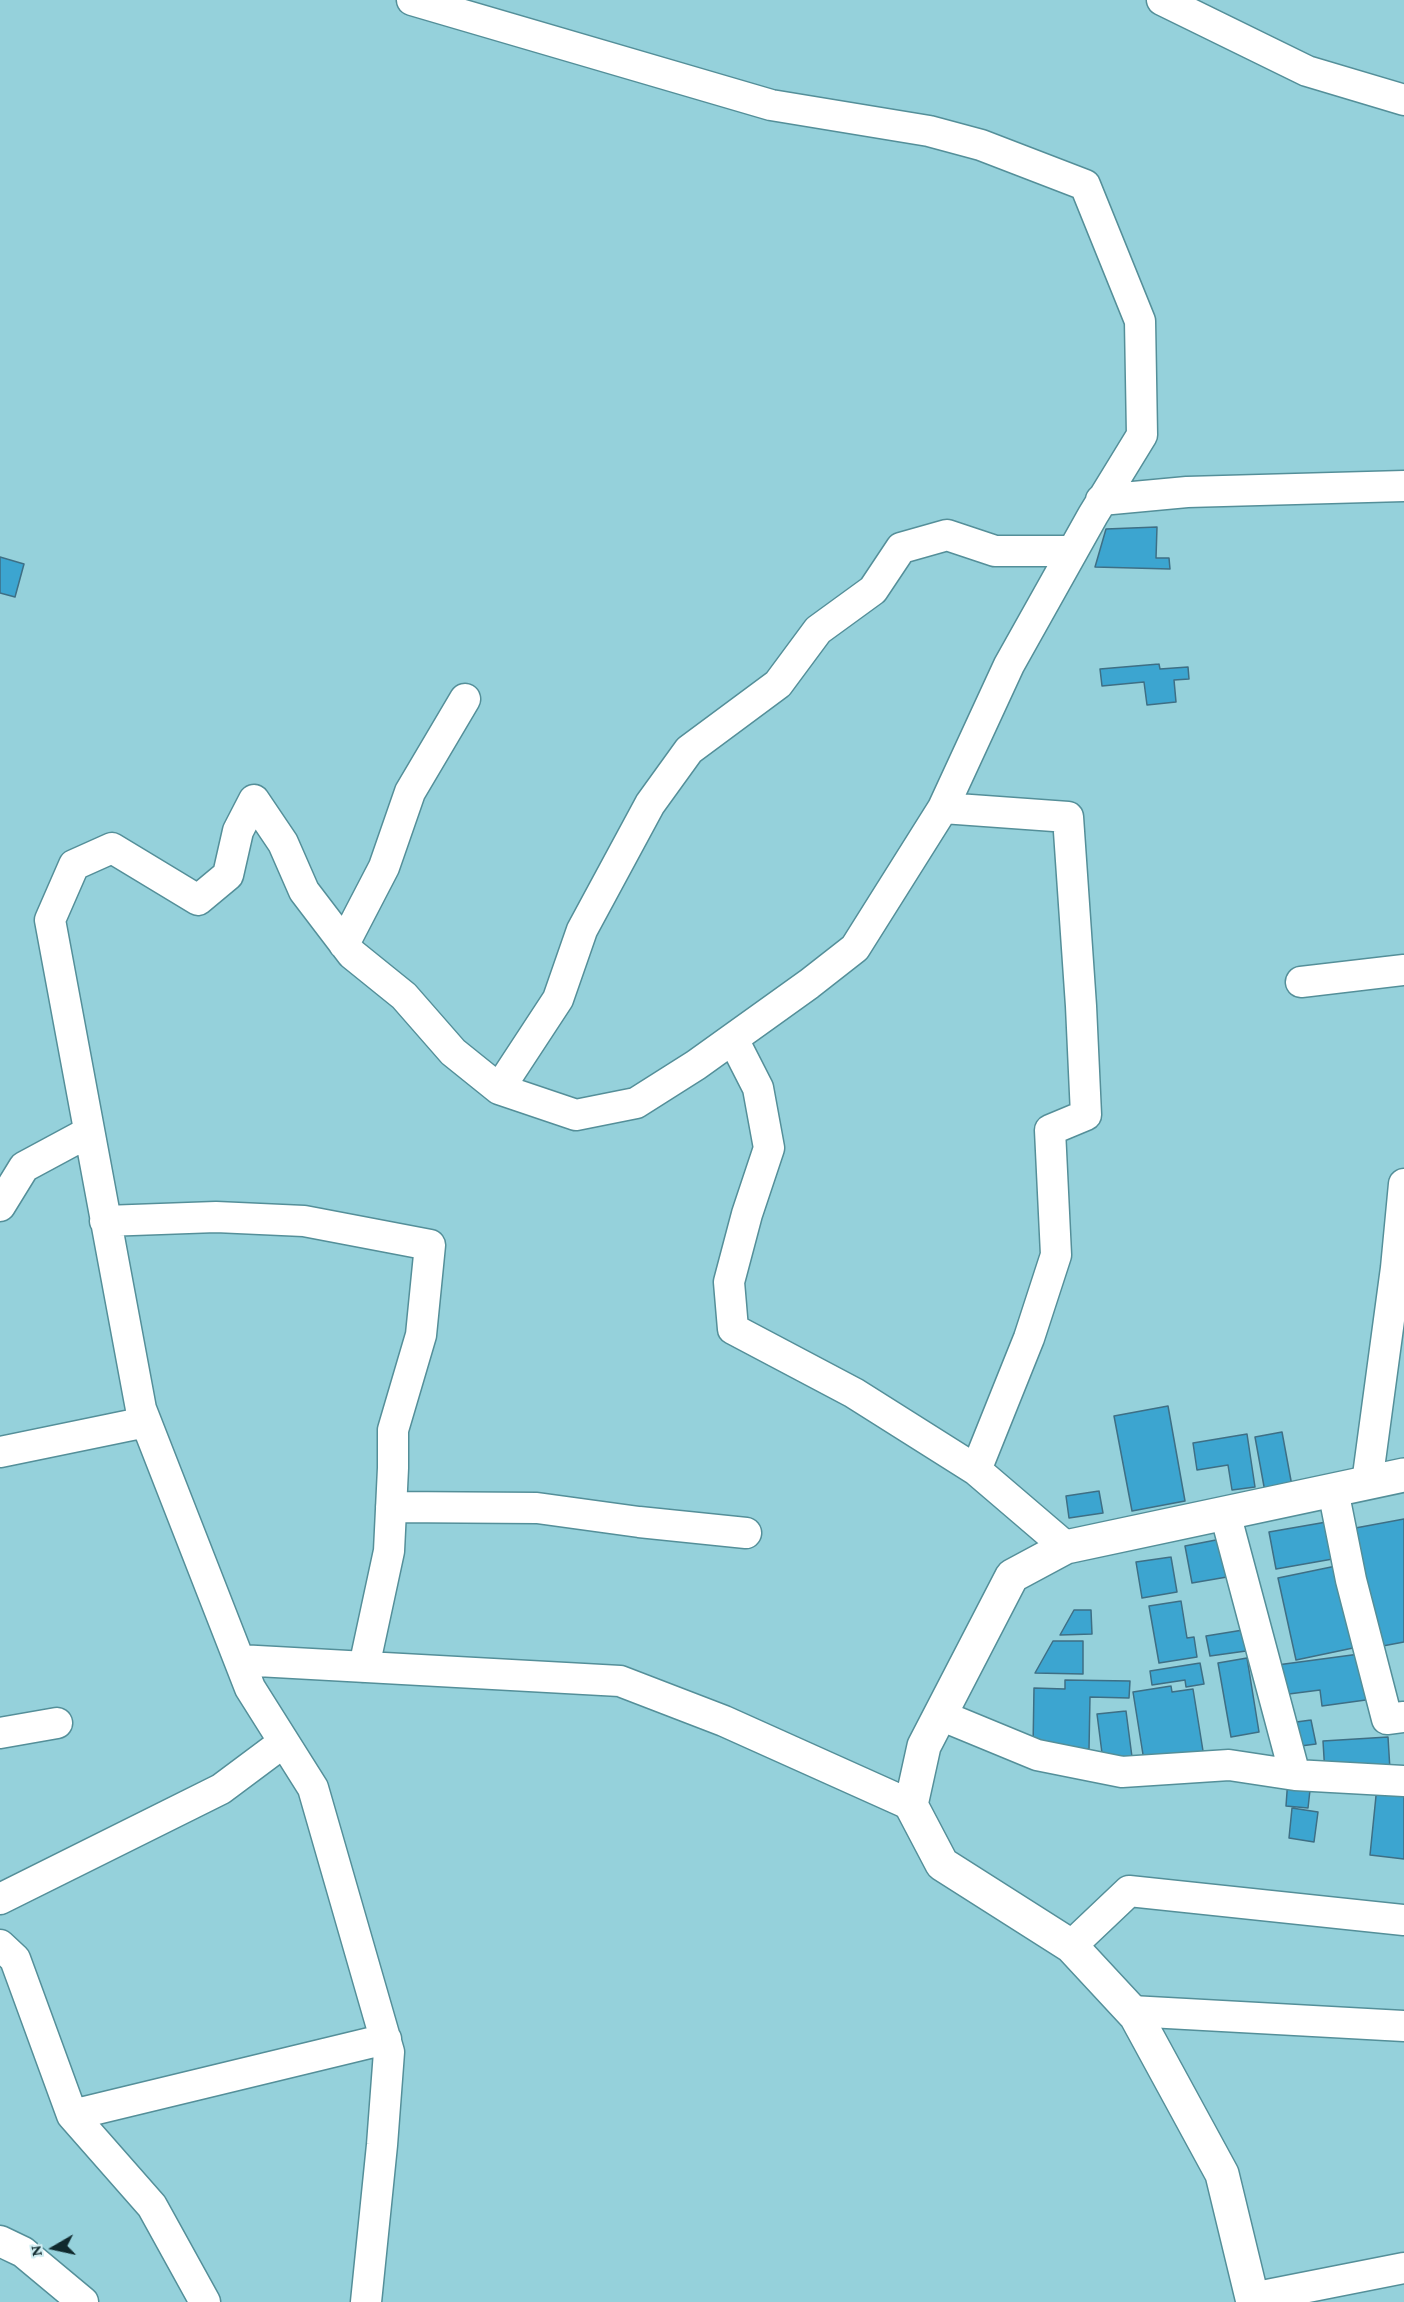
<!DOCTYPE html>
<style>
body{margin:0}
#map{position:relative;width:1404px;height:2302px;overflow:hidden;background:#95d1db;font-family:"Crimson Pro",serif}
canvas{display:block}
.north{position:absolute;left:24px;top:2218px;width:60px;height:60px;-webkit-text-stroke:4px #cfecf1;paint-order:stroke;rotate:261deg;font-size:16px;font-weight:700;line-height:24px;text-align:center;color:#10292d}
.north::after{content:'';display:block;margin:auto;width:21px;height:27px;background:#10292d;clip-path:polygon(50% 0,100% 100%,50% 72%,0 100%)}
</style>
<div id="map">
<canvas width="1404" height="2302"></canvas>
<div class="north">N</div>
</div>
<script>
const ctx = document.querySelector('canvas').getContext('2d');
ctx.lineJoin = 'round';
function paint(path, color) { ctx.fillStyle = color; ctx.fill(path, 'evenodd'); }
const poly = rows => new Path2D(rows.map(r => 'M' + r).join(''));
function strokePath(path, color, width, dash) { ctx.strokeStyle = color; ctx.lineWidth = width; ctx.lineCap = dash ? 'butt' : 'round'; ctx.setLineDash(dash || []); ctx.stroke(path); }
const building = poly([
 [1157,527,1156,558,1169,558,1170,569,1095,567,1106,529,1157,527],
 [0,557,24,564,15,597,0,593,0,557],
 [1159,664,1160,669,1188,667,1189,679,1174,680,1176,702,1147,705,1144,682,1102,686,1100,669,1159,664],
 [1168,1406,1185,1501,1132,1511,1114,1416,1168,1406],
 [1282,1432,1292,1486,1265,1492,1255,1437,1282,1432],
 [1247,1434,1255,1487,1232,1490,1228,1465,1197,1470,1193,1443,1247,1434],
 [1099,1491,1103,1513,1069,1518,1066,1496,1099,1491],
 [1404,1519,1404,1642,1372,1648,1350,1529,1404,1519],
 [1338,1520,1344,1557,1276,1569,1269,1532,1338,1520],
 [1221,1539,1227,1577,1192,1583,1185,1546,1221,1539],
 [1171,1557,1177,1592,1142,1598,1136,1562,1171,1557],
 [1336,1566,1353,1648,1296,1660,1278,1578,1336,1566],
 [1181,1601,1187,1638,1194,1637,1197,1657,1159,1663,1149,1606,1181,1601],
 [1074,1610,1091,1610,1092,1634,1060,1635,1074,1610],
 [1243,1630,1246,1651,1210,1656,1206,1636,1243,1630],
 [1053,1641,1083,1641,1083,1674,1035,1673,1053,1641],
 [1367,1653,1373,1699,1322,1706,1320,1690,1281,1695,1277,1665,1367,1653],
 [1247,1658,1259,1732,1231,1737,1218,1663,1247,1658],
 [1200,1663,1204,1684,1186,1687,1185,1680,1152,1685,1150,1671,1200,1663],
 [1065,1680,1130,1681,1129,1698,1090,1697,1089,1749,1033,1748,1034,1688,1065,1689,1065,1680],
 [1171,1686,1172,1692,1193,1689,1204,1757,1145,1767,1133,1692,1171,1686],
 [1126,1711,1132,1757,1103,1761,1097,1714,1126,1711],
 [1311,1720,1316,1744,1293,1747,1289,1723,1311,1720],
 [1388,1737,1390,1770,1325,1774,1323,1741,1388,1737],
 [1288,1778,1311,1781,1308,1808,1286,1806,1288,1778],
 [1377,1786,1404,1789,1404,1859,1370,1855,1377,1786],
 [1292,1808,1318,1812,1314,1842,1289,1838,1292,1808]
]);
paint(building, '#3ca5d0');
strokePath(building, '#3e6f85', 1.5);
const minor = poly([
 [1162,0,1307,71,1404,100],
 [1101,500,1187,492,1404,486],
 [943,808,1068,817,1081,1006,1086,1115,1050,1130,1056,1255,1029,1338,976,1470],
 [344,944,384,867,410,792,465,699],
 [1301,982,1404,970],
 [733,1039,758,1088,769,1148,747,1214,729,1282,733,1329,854,1393,976,1470,1066,1547],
 [499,1089,558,999,582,930,650,804,689,750,778,684,818,630,873,590,901,548,947,535,995,551,1072,551],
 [0,1206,24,1167,89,1132],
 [105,1221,216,1217,304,1221,430,1245,421,1335,393,1430,393,1468,389,1551,364,1667],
 [0,1452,146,1422],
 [1367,1483,1396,1268,1404,1184],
 [1333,1490,1351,1580,1387,1719,1404,1717],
 [391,1507,537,1508,639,1522,746,1533],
 [1225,1513,1295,1775],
 [239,1660,620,1681,724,1721,911,1805],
 [940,1715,1037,1755,1122,1772,1229,1765,1295,1775,1404,1781],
 [0,1733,57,1723],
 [0,1899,221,1789,284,1742],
 [0,1945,15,1959,72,2115,152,2206,205,2302],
 [1071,1946,1129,1891,1404,1920],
 [1131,2011,1404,2026],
 [72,2115,386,2039],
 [0,2241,23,2252,83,2302],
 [1252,2298,1404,2268],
 [366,2302,382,2145,389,2052,313,1788,250,1688,141,1409,50,920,74,865,112,848,198,900,228,875,238,831,254,800,283,843,304,891,352,954,404,996,453,1052,499,1089,576,1115,636,1103,696,1065,809,984,855,948,943,808,1009,665,1093,515,1142,435,1140,321,1085,185,981,145,929,131,771,105,412,0]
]);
const secondary = poly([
 [1253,2302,1222,2174,1136,2016,1071,1946,942,1864,911,1805,924,1746,1012,1576,1066,1547,1404,1475]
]);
strokePath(minor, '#548f99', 33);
strokePath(secondary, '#548f99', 36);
strokePath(minor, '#fff', 30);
strokePath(secondary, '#fff', 33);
</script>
